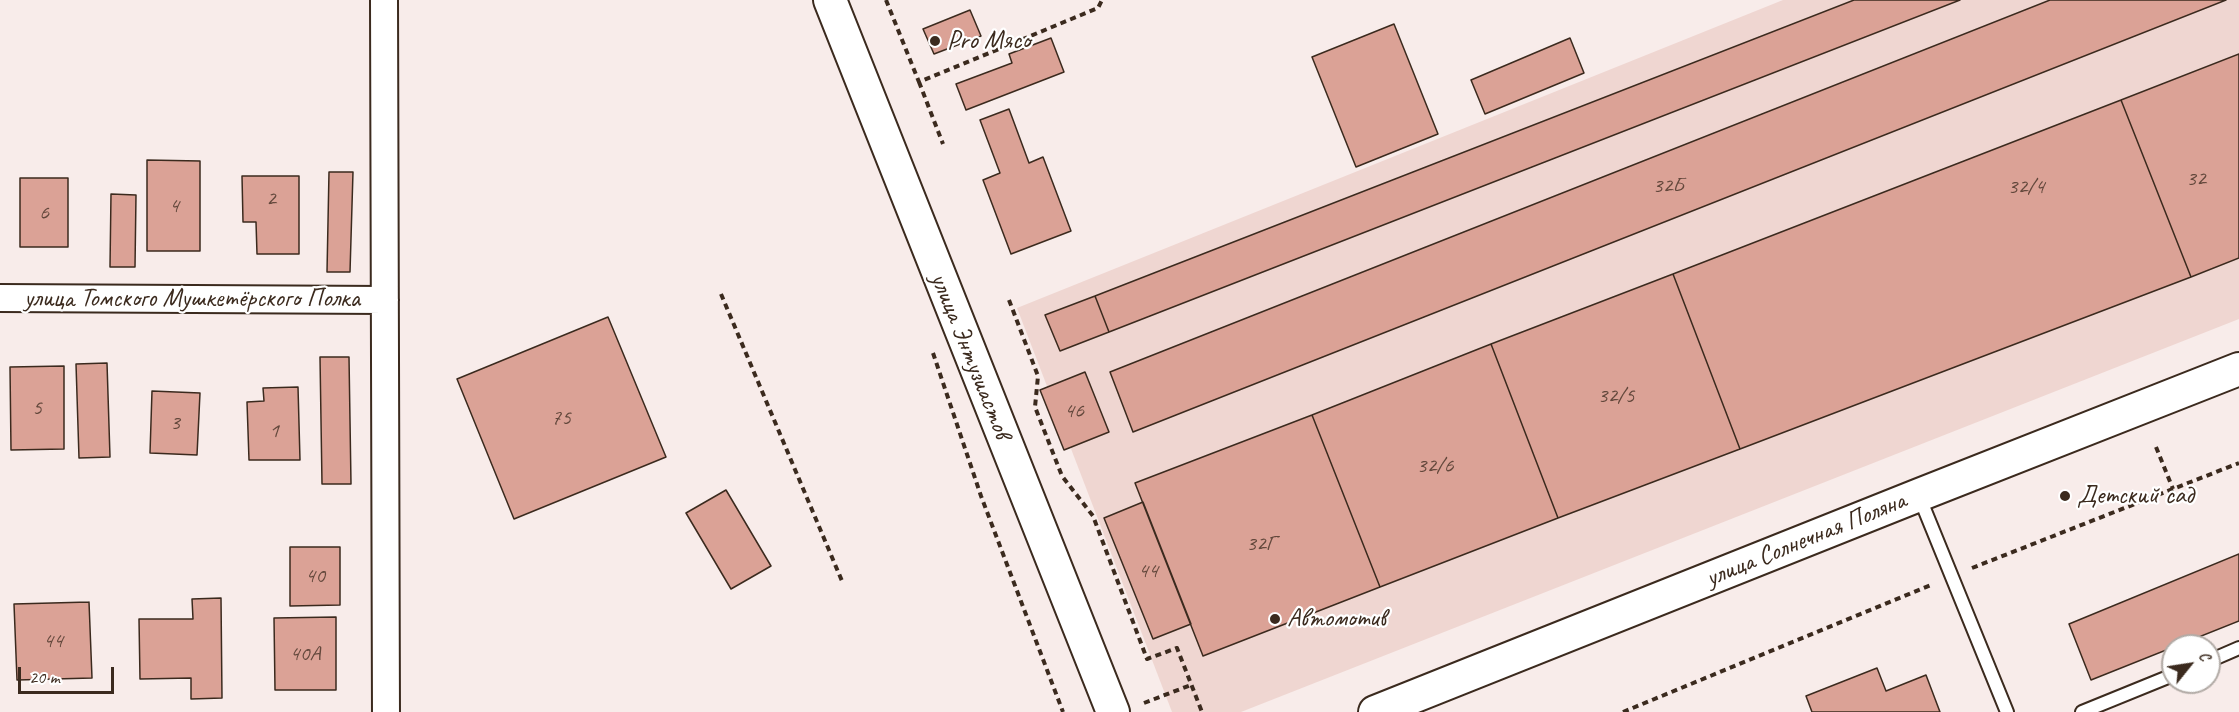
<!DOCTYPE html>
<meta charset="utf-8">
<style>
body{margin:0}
#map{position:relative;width:2239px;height:712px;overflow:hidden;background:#f8ecea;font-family:Caveat,sans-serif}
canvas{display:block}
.north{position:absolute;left:2161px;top:634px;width:60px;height:60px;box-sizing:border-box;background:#fff;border:2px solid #b1aaa5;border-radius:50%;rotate:60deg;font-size:16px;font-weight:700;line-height:24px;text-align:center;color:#3b2a1e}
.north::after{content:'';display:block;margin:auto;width:21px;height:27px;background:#3b2a1e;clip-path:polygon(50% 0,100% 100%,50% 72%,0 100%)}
.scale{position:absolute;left:18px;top:667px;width:96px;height:27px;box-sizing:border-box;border:3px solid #3b2a1e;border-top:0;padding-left:8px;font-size:18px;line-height:21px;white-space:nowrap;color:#3b2a1e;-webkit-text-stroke:4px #fff;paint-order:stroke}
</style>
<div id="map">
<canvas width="2239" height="712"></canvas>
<div class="north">С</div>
<div class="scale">20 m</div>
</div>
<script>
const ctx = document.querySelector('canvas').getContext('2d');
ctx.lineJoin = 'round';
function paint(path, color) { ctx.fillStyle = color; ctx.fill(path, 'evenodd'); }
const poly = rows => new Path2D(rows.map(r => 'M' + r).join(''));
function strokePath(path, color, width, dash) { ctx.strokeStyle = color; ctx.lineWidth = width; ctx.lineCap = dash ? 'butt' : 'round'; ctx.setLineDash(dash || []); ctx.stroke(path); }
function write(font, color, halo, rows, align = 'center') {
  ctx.font = font + ' Caveat,sans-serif'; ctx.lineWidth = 4.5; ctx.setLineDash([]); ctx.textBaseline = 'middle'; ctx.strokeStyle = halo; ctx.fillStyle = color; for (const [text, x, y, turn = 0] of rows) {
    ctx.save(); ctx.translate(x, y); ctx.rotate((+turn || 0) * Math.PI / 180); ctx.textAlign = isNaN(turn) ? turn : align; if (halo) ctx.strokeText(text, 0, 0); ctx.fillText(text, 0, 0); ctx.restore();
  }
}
paint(poly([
 [1783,0,2239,0,2239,319,1241,712,1172,712,1017,308]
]), '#efd6d1');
const building = poly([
 [1854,0,1960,0,1109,332,1095,296,1854,0],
 [2050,0,2226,0,1133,432,1110,372,2050,0],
 [970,10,981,36,934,54,923,29,970,10],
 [1394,24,1438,134,1356,167,1312,57,1394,24],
 [1051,38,1064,72,966,110,956,84,1012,63,1009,54,1051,38],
 [1570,38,1584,73,1485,114,1471,80,1570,38],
 [2239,54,2239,258,2191,277,2121,100,2239,54],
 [2121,100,2191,277,1740,449,1673,274,2121,100],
 [1009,109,1029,163,1043,157,1071,231,1011,254,983,180,1000,173,980,120,1009,109],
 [147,160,200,161,200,251,147,251,147,160],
 [329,172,353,172,350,272,327,272,329,172],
 [242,176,299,176,299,254,257,254,256,222,243,222,242,176],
 [20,178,68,178,68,247,20,247,20,178],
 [111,194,136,195,135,267,110,267,111,194],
 [1673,274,1740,449,1558,518,1491,344,1673,274],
 [1095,296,1109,332,1060,351,1045,315,1095,296],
 [608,317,666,457,514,519,457,379,608,317],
 [1491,344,1558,518,1380,587,1312,415,1491,344],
 [320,357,349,357,351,484,322,484,320,357],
 [107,363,110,457,79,458,76,364,107,363],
 [64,366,64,449,11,450,10,367,64,366],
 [1085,372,1109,432,1064,450,1040,390,1085,372],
 [298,387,300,460,249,460,247,402,264,401,263,388,298,387],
 [152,391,200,393,197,455,150,453,152,391],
 [1312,415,1380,587,1203,656,1135,483,1312,415],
 [726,490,771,566,731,589,686,513,726,490],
 [1143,502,1191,624,1153,639,1104,518,1143,502],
 [290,547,340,547,340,605,290,606,290,547],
 [2239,554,2239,621,2091,680,2069,624,2239,554],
 [221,598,222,698,191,699,191,678,140,679,139,619,193,619,192,599,221,598],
 [89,602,92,678,17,680,14,604,89,602],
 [336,617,336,690,275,690,274,618,336,617],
 [1877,668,1886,691,1926,675,1940,712,1812,712,1806,696,1877,668]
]);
paint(building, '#dba296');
strokePath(building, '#3b2a1e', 1.5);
const service = poly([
 [1919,496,2007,712],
 [2209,661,2239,648],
 [2082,712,2173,675]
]);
const minor = poly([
 [384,0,386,712],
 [0,298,385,300]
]);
const tertiary = poly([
 [830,0,1113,712],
 [1375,712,1919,495,2239,369]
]);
strokePath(service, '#3b2a1e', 16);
strokePath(minor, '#3b2a1e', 30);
strokePath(tertiary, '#3b2a1e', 36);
strokePath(poly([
 [886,0,919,82,1098,8,1102,0],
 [919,82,943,144],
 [721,294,842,581],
 [1009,300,1038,376,1035,407,1062,476,1093,516,1147,659,1177,648,1202,712],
 [933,353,981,496,1063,712],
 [2156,447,2173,489],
 [1972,568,2239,463],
 [1144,703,1191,685],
 [1623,712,1931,585]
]), '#3b2a1e', 4, [6, 4.5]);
strokePath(service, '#fff', 12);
strokePath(minor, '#fff', 26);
strokePath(tertiary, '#fff', 32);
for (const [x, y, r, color] of [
 [935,41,6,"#3b2a1e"],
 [2065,496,6,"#3b2a1e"],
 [1275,619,6,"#3b2a1e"]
]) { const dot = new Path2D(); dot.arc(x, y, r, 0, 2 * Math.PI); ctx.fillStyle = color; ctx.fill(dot); strokePath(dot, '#fff', 2); }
write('22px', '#63483c', null, [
 ["32",2196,179],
 ["32Б",1668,186],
 ["32/4",2026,187],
 ["2",271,199],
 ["4",174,206],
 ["6",44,213],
 ["32/5",1616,396],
 ["5",37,408],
 ["46",1074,411],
 ["75",561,418],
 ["3",175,423],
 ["1",274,431],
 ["32/6",1435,466],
 ["32Г",1261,544],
 ["44",1148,571],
 ["40",315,576],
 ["44",53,641],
 ["40А",305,654]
]);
write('26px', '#3b2a1e', '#fff', [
 ["Pro Мясо",947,41],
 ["Детский сад",2077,496],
 ["Автомотив",1287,619]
], 'left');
write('26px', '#3b2a1e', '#fff', [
 ["улица Томского Мушкетёрского Полка",192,299],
 ["улица Энтузиастов",970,356,68],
 ["улица Солнечная Поляна",1806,540,-22]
]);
</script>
